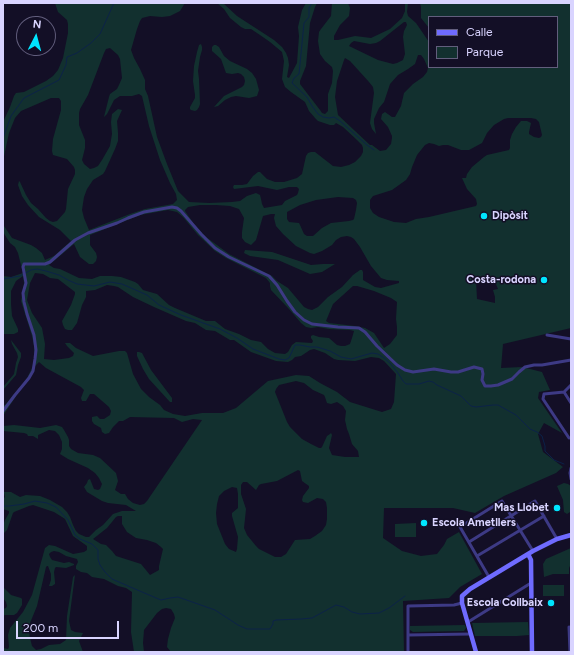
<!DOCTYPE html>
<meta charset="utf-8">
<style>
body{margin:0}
#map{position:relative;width:574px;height:655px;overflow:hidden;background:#130f26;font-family:Figtree,sans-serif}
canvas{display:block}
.frame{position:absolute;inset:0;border:4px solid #d9d4ff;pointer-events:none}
.legend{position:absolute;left:428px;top:16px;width:130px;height:52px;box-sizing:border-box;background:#130f26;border:1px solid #625e7d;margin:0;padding:5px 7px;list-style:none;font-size:12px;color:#d9d4ff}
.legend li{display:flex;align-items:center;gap:8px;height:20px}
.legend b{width:20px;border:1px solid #625e7d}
.north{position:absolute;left:16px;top:16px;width:40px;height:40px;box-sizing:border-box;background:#130f26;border:1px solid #625e7d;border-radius:50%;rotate:6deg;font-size:11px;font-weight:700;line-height:16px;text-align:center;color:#d9d4ff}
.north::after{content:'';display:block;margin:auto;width:14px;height:18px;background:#00e5ff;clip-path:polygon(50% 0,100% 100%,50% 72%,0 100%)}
.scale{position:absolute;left:16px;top:621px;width:103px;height:18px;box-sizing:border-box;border:2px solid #d9d4ff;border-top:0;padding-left:5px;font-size:12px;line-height:14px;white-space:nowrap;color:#d9d4ff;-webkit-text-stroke:3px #130f26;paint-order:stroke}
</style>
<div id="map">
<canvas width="574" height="655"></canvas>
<div class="frame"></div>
<ul class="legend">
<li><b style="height:5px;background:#6f6bff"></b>Calle</li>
<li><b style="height:11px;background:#12302f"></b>Parque</li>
</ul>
<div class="north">N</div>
<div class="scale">200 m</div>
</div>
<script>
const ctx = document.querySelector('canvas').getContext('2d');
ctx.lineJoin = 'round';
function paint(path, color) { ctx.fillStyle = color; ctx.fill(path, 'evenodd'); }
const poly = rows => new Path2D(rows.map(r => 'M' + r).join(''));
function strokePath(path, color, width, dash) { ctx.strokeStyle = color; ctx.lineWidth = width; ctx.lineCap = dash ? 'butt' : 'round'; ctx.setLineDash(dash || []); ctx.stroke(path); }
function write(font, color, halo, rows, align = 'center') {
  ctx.font = font + ' Figtree,sans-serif'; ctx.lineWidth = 3; ctx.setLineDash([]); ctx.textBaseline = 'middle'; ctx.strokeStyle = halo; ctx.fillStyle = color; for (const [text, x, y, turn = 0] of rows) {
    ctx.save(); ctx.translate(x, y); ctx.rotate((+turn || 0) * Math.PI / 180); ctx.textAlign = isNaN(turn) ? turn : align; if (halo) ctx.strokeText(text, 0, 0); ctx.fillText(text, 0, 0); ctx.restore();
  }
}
paint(poly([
 [55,3,185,3,180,11,170,16,162,17,150,16,142,18,140,21,137,29,131,50,134,58,140,69,145,80,145,89,148,96,157,137,167,164,178,191,189,202,209,203,232,202,240,201,247,196,256,193,260,195,261,199,262,204,264,208,282,205,285,201,297,195,298,193,299,189,297,187,289,187,277,190,258,186,234,189,233,187,234,185,242,185,247,184,253,176,258,172,260,172,267,179,275,182,284,182,297,178,302,174,306,156,308,153,311,152,315,152,333,166,341,167,349,165,355,162,361,156,363,152,363,148,362,145,357,140,343,127,336,123,334,125,330,125,318,121,315,118,309,111,305,102,291,92,285,87,282,79,284,61,282,52,270,42,260,35,251,29,245,29,241,27,230,18,224,9,217,3,223,3,237,16,274,40,282,47,286,53,288,58,289,65,287,77,289,78,297,63,299,36,298,27,302,10,306,3,317,3,315,7,310,23,306,66,300,81,300,84,320,110,322,113,325,114,328,111,328,94,332,83,333,71,332,67,325,61,320,54,318,41,319,32,321,29,331,16,332,3,348,3,350,8,349,16,340,25,334,36,334,40,338,40,355,36,371,38,390,29,402,18,405,11,405,3,408,3,407,12,408,16,416,23,429,42,429,67,557,67,557,17,429,17,429,28,421,18,421,7,420,3,571,3,571,328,503,344,501,368,522,367,542,372,550,390,539,392,538,398,562,433,544,423,538,434,543,452,563,467,556,473,504,496,475,513,453,508,384,508,383,538,402,551,421,556,437,554,444,545,447,539,459,532,482,574,460,587,449,598,403,601,404,652,171,652,167,647,168,639,171,628,175,618,174,614,171,609,166,608,162,609,157,613,144,630,143,643,144,652,134,652,131,632,132,592,126,588,118,586,104,579,92,577,87,573,81,572,76,569,76,566,78,562,77,559,66,556,59,552,54,551,51,552,49,554,50,557,52,560,64,563,69,562,74,564,74,565,66,568,56,567,55,568,54,572,55,582,55,584,52,586,49,586,51,580,51,574,48,566,47,566,46,567,37,606,30,623,29,632,30,638,32,646,36,650,41,649,49,645,60,644,66,640,67,616,73,577,75,575,69,621,71,630,75,632,83,633,79,641,83,652,3,652,3,648,8,649,9,647,8,635,10,628,23,612,32,595,45,548,49,545,55,546,73,554,84,552,87,550,87,546,73,536,65,519,62,517,54,512,33,505,29,506,14,512,13,513,7,530,3,534,3,525,5,520,9,513,9,511,3,509,3,499,5,497,4,493,4,492,11,492,20,497,26,495,40,496,50,500,62,507,67,512,70,517,73,525,76,531,79,534,86,537,89,537,96,530,103,525,113,514,122,511,136,511,126,505,108,503,102,501,87,492,84,487,87,483,88,480,90,479,94,489,98,490,100,489,102,484,99,478,95,473,88,468,68,459,60,454,62,449,62,442,59,435,55,431,49,430,38,435,38,439,33,436,28,436,27,434,24,433,3,431,3,426,14,425,40,428,56,425,62,427,64,430,68,437,69,440,69,446,71,449,78,453,93,455,100,458,116,473,118,481,115,490,121,494,125,494,128,499,133,503,140,505,144,504,147,501,202,420,193,419,182,422,174,418,130,417,123,421,119,421,113,427,109,433,105,434,102,432,101,428,94,424,92,421,92,417,97,416,100,419,104,419,110,415,111,411,109,407,94,394,90,394,86,401,82,401,81,398,84,390,81,387,46,368,39,362,36,365,3,416,3,405,5,405,26,380,33,366,34,358,34,346,32,336,21,301,24,283,23,276,16,281,11,291,11,304,12,316,18,329,18,332,14,334,3,334,3,276,11,277,23,273,18,253,15,247,10,243,3,232,3,193,4,226,12,238,31,245,36,248,42,253,45,260,54,256,71,241,60,230,39,217,28,205,22,196,18,185,19,181,20,182,26,195,31,203,38,209,46,218,50,221,53,222,57,221,65,212,66,209,68,189,75,174,75,170,74,167,67,159,53,155,52,151,53,139,61,110,61,101,59,98,51,98,21,111,15,118,9,133,3,161,3,122,10,107,14,96,16,93,24,92,46,81,53,76,58,70,63,58,68,33,68,24,67,20,58,12],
 [404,22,406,22,407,25,404,31,403,37,405,54,403,60,397,63,393,64,378,60,349,46,351,43,354,41,370,44,376,43,380,41],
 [110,48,118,55,120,59,122,78,119,85,117,89,110,94,109,97,104,117,107,114,114,100,120,96,132,96,139,94,142,96,149,126,160,160,170,183,176,194,177,200,173,204,145,209,130,214,89,230,84,218,82,210,84,197,87,189,93,180,103,174,105,171,115,149,118,141,118,133,117,121,122,110,118,109,112,114,111,122,112,134,110,146,102,160,98,166,94,168,90,169,84,164,82,160,85,148,85,140,79,125,79,113,80,109,88,95,104,53,106,49],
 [418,55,421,55,424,59,428,68,427,72,423,77,413,84,404,93,401,106,395,117,392,117,385,112,382,114,381,119,388,127,392,136,392,138,391,144,386,150,380,151,372,145,370,145,338,115,335,97,337,81,344,60,345,58,350,61,369,82,373,87,374,93,370,123,372,129,376,134,374,123,374,119,379,108,384,102,390,84,398,75,408,69,415,64],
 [508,118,531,118,536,119,539,122,542,135,541,137,539,138,534,137,529,134,529,132,531,123,527,121,521,121,516,127,512,134,510,140,510,148,509,150,487,155,484,157,472,167,467,174,466,178,462,178,467,189,476,199,477,204,476,206,429,217,416,219,406,223,394,222,379,217,373,213,370,208,370,200,373,196,392,190,406,180,410,174,412,167,417,155,425,145,429,143,434,144,439,146,443,145,448,145,461,150,469,150,482,143,487,133,494,125,504,119],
 [338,197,353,198,356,200,357,203,356,210,354,219,353,220,349,221,331,223,322,228,313,236,307,236,304,234,300,225,299,223,289,222,287,219,287,212,300,205,316,200],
 [200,205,216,205,230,206,239,209,244,218,242,232,242,238,245,242,251,245,256,240,263,216,271,214,275,214,274,218,276,226,283,234,296,246,310,253,314,254,322,251,332,245,336,240,341,237,347,236,351,237,354,239,360,247,371,266,381,278,387,280,399,281,399,283,381,288,375,287,363,280,363,272,362,270,360,270,353,275,342,287,328,297,318,307,312,310,308,309,304,307,288,288,277,281,272,276,229,254,206,237,194,224,185,211,185,210,188,207],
 [168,210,177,212,183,217,198,235,215,251,226,258,266,278,270,283,270,286,271,290,289,309,301,323,306,327,311,328,318,327,329,329,350,330,354,331,352,338,350,344,345,346,341,346,337,345,329,338,319,337,313,335,311,336,311,338,313,341,312,343,296,342,292,345,288,352,285,354,275,353,268,349,261,342,251,340,239,334,225,329,215,321,206,321,175,308,169,305,157,294,143,290,138,284,135,282,121,277,112,276,100,276,92,279,79,278,60,269,54,268,49,265,74,244,80,257,89,264,93,264,96,261,97,257,96,253,90,245,90,235,140,215],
 [35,273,43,274,50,278,58,279,75,292,75,294,71,305,62,321,63,325,65,329,68,330,72,330,77,323,82,305,86,297,86,291,95,290,107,285,114,286,118,287,133,297,154,307,186,321,195,323,206,330,215,331,230,340,234,340,251,352,276,361,288,362,292,360,295,357,301,356,310,350,314,349,325,353,334,359,338,360,355,361,371,357,379,358,384,361,396,374,394,402,391,409,382,412,350,402,337,392,320,383,309,376,296,375,268,381,236,408,223,413,202,413,185,416,173,414,164,410,160,405,149,397,141,389,133,374,127,353,125,351,119,351,93,356,76,348,70,343,65,343,67,346,74,353,73,356,69,358,54,360,44,359,45,344,42,328,32,313,27,300,30,283],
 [492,278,495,282,498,289,493,290,495,297,495,303,477,299,476,280],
 [353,286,357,286,374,291,391,298,397,302,396,319,397,327,397,335,390,344,384,348,374,333,365,328,355,326,329,323,326,321,333,304],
 [296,381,304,383,313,390,324,395,325,397,327,403,331,404,337,402,343,406,346,411,345,420,347,429,349,434,352,444,358,451,359,457,345,457,332,455,329,448,332,435,331,433,330,434,327,436,322,447,321,448,319,448,311,444,302,439,290,427,287,422,275,392,276,389,279,385],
 [298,470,300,471,302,481,309,486,309,488,303,496,302,500,303,502,308,503,317,498,323,499,326,502,327,508,327,519,326,525,322,531,315,536,310,539,295,540,286,554,281,557,275,557,259,549,256,546,247,535,244,528,246,509,241,494,241,485,243,482,247,482,256,490,259,485,261,484,277,481],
 [232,487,237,488,238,494,238,508,232,513,232,516,238,537,237,549,236,552,229,549,225,544,217,524,216,513,217,504,219,496,224,491],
 [118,516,122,516,122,524,127,532,136,538,147,540,156,543,161,547,163,549,159,566,159,570,150,575,141,564,116,556,112,551,106,545,101,544,93,539,107,528,116,517],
 [201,44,202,47,202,50,200,57,198,71,199,79,200,104,199,107,197,110,195,111,191,110,190,109,190,107,195,98,195,95,193,81,194,66,197,52,199,45],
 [214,45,216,45,219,47,224,56,230,61,247,69,252,73,256,79,259,90,257,96,249,98,236,96,231,97,225,100,218,106,214,107,224,96,242,87,244,85,245,81,244,77,241,74,238,73,232,74,226,73,221,59,212,51,212,47],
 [245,250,272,252,311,265,323,264,335,264,322,272,310,274,278,260,250,256,244,253],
 [11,340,21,353,21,357,18,365,16,375,3,390,3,387,14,374,16,363,18,357,17,353,12,344],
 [137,352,139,352,142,353,151,370,172,398,172,402,170,402,149,379,143,369,137,356],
 [564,483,568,484,571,486,571,510,570,512,567,514,564,512,563,500,557,486],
 [416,523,416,537,395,537,395,524],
 [571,548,571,564,569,568,569,574,553,574,544,577,543,564,546,559],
 [543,585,564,585,564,596,543,596],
 [3,587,11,595,21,598,22,599,22,605,17,613,14,615,5,615,3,616,3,609,6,608,7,606,6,602,3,598],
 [528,622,529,635,517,636,475,636,472,623],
 [465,625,466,628,464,631,413,632,410,630,410,626]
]), '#12302f');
strokePath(poly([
 [312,3,309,8,309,17,304,23,299,74,294,78,292,83,307,97,312,106,318,114,323,117,329,118,334,117,340,121,367,145,374,150],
 [3,138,11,116,24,98,59,80,66,65,67,57,77,53,91,43,100,34,114,3],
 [3,279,20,276,31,270,37,269,46,271,59,275,68,280,77,284,94,286,110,282,122,284,147,295,159,305,181,315,220,329,237,338,253,349,279,359,285,360,289,358,295,345,300,345,310,347,317,347,330,351,341,357,351,359,372,353,378,354,384,358,390,363,398,373,403,381,406,384,419,384,429,381,433,382,437,385,461,396,471,406,476,407,493,405,498,405,516,415,530,429,537,432,542,436,545,446,545,451,554,460,564,464],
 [3,506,9,506,24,504,35,501,47,503,56,507,68,520,75,535,80,539,92,544,98,550,98,559,100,565,105,572,112,579,142,592,161,600,170,598,178,597,215,610,238,625,247,629,270,629,273,624,273,621,276,620,301,619,312,618,336,605,344,607,352,612,360,614,379,613,389,608,405,596]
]), '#0c2248', 1);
strokePath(poly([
 [547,335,571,339],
 [564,392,571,403],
 [3,411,15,395,29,378,33,371,35,359,36,350,34,335,27,314,24,302,23,293,26,283,23,267,24,264,45,264,50,262,75,240,88,233,117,223,128,218,144,212,172,207,177,208,181,211,201,234,215,248,229,257,269,276,277,285,287,301,295,312,304,320,312,324,338,327,359,328,365,332,377,346,397,365,405,370,413,372,434,369,451,372,458,372,474,367,482,369,483,374,482,380,485,386,491,386,498,385,512,379,519,372,525,367,534,365,542,365,571,360],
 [569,438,543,399,544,394,564,392,571,385],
 [571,468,570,473,571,479],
 [469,542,535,501,557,539],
 [477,556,544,516],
 [489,577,460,527,502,501,533,551],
 [468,622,531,583],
 [569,627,570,652],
 [408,635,471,634],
 [408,652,408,606,454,605,462,603]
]), '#3d3a85', 3);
strokePath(poly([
 [528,554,531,560,532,652],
 [476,652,462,603,462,596,470,589,533,551,557,539,571,535]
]), '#6f6bff', 4.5);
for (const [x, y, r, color] of [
 [484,216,4,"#00e5ff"],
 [544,280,4,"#00e5ff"],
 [557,508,4,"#00e5ff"],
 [424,523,4,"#00e5ff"],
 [551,603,4,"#00e5ff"]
]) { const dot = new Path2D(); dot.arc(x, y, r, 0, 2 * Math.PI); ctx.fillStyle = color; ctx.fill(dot); strokePath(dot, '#130f26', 1.5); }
write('bold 11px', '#d9d4ff', '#130f26', [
 ["Dipòsit",492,216,"left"],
 ["Costa-rodona",536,280],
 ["Mas Llobet",549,508],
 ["Escola Ametllers",432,523,"left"],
 ["Escola Collbaix",543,603]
], 'right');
</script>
